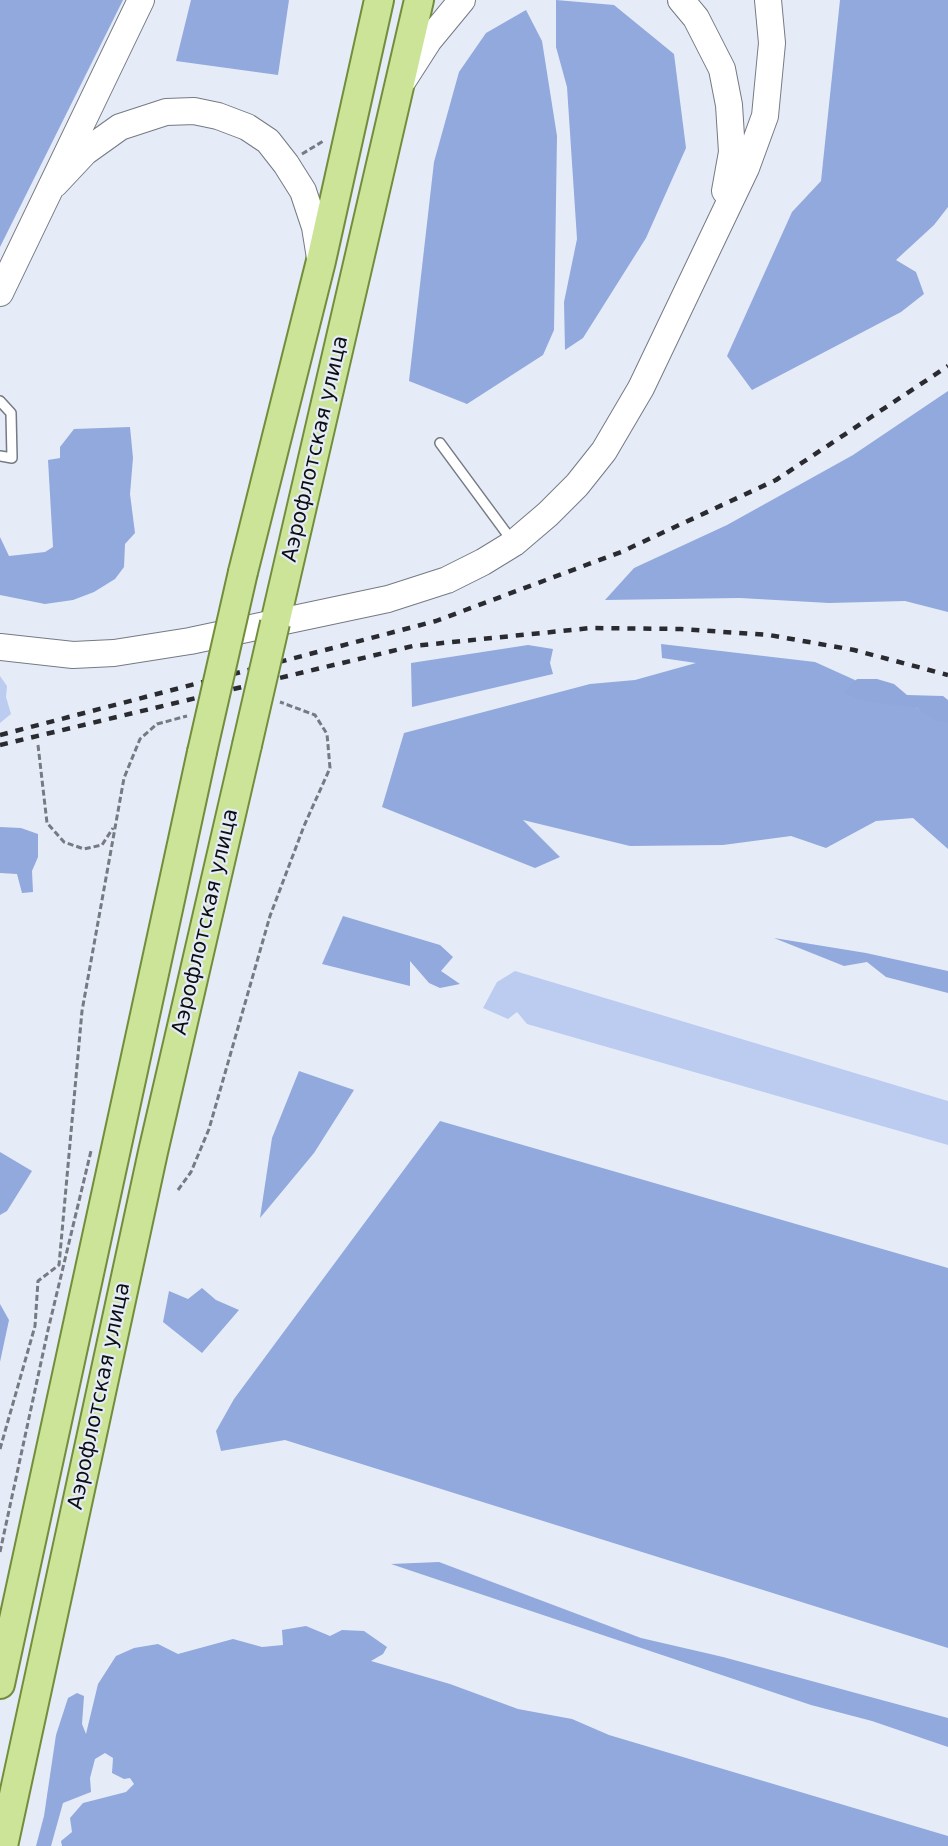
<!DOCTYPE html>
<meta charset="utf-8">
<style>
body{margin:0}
canvas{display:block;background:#e5ebf7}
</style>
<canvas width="948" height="1846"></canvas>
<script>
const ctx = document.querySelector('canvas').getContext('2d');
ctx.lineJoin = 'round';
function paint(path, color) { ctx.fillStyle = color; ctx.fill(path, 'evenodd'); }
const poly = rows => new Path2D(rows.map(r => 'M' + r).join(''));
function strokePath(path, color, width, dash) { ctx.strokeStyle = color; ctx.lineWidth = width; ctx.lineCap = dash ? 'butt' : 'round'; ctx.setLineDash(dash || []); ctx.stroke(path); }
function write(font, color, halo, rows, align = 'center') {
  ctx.font = font + ' "DejaVu Sans",sans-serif'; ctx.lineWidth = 4.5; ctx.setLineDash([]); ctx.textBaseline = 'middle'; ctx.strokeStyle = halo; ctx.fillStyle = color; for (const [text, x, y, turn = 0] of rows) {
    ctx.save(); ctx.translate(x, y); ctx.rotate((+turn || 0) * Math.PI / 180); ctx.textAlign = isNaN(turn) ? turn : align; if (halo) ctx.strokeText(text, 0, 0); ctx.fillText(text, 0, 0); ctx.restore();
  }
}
paint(poly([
 [0,676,7,686,6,697,11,714,0,723],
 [515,971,948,1101,948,1145,527,1024,517,1012,508,1019,483,1008,497,982]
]), '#bcccf1');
paint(poly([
 [0,0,123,0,0,247],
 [191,0,289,0,278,75,176,61],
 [556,0,614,5,674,54,686,148,646,238,583,338,565,350,564,302,577,239,567,87,556,47],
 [840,0,948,0,948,207,934,225,896,260,916,272,924,294,901,312,752,390,727,356,792,212,821,181],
 [526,10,542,41,557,136,554,330,543,355,467,404,409,381,434,162,459,72,486,33],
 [948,391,948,612,905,601,829,603,740,598,605,600,634,568,727,525,853,455],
 [130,427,133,458,130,494,135,533,125,544,124,567,115,579,94,592,73,600,45,604,0,595,0,537,9,556,45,552,53,547,48,460,60,458,60,447,74,429],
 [661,644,815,662,948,722,948,849,913,818,876,821,826,848,791,836,723,845,630,846,523,820,560,857,535,868,382,807,404,733,590,684,635,680,696,663,662,658],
 [528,645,553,649,550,663,553,674,412,707,411,663],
 [0,827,21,828,38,834,38,857,32,871,33,892,22,893,17,874,0,873],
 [343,916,440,945,453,957,441,971,460,984,440,988,429,983,410,961,410,986,322,964],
 [774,938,866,953,948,971,948,993,886,977,867,962,844,966],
 [299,1071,354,1090,314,1153,260,1218,272,1138],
 [440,1121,948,1268,948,1648,285,1440,221,1451,216,1431,234,1399],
 [0,1152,32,1171,7,1211,0,1215],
 [202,1288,216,1300,239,1310,202,1353,163,1322,169,1291,188,1299],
 [0,1304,9,1320,0,1362],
 [439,1562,641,1638,723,1657,948,1718,948,1747,872,1721,811,1705,391,1564],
 [306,1626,330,1636,342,1630,364,1631,387,1647,383,1654,371,1661,450,1684,518,1709,572,1719,609,1735,948,1836,948,1846,62,1846,61,1841,72,1832,70,1818,83,1803,126,1792,134,1784,130,1778,124,1779,112,1773,113,1758,105,1753,95,1759,90,1778,91,1792,63,1803,51,1846,36,1846,44,1816,56,1735,68,1698,77,1693,84,1696,82,1724,86,1734,98,1684,116,1656,134,1648,158,1644,178,1654,233,1639,262,1647,283,1645,282,1630]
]), '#92a9de');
paint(poly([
 [857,679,877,679,894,684,907,695,943,696,948,700,948,723,937,721,917,708,858,700,845,692]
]), '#90a7dc');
const lane = poly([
 [0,401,11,413,12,458,0,456],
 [440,443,513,542]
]);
const secondary = poly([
 [681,0,696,18,722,69,729,105,732,152,725,191],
 [404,79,429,40,462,0],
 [55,184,85,152,120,127,166,112,194,111,218,116,247,127,268,141,286,164,303,191,315,227,320,258],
 [0,293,141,0],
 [0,647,73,655,114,653,190,641,388,599,447,580,483,562,514,543,548,514,577,485,604,451,641,388,746,168,765,116,772,43,768,0]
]);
const primary = poly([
 [243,572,321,261,379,0],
 [275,623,419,0],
 [0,1684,202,752],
 [3,1846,153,1152,247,745]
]);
strokePath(lane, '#757a84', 12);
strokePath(secondary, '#757a84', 28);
strokePath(primary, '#728d3c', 32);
strokePath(poly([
 [302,154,325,140],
 [38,745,47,823,64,842,84,849,102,845,113,828],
 [178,1190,191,1172,209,1129,270,916,304,826,330,768,327,734,315,715,280,702],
 [0,1449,35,1326,38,1281,59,1265,82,1011,124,778,140,739,157,724,187,716],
 [0,1552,48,1330,91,1151]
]), '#767a82', 3, [6, 3]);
strokePath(lane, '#fff', 9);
strokePath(secondary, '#fff', 26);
strokePath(primary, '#cbe498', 28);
strokePath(poly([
 [0,735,436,621,621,552,776,480,948,366],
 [0,745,413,646,591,628,681,629,769,635,854,650,948,675]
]), '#292b30', 4.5, [8, 8]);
const primaryBridge = poly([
 [247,745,275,623],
 [202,752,243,572]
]);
strokePath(primaryBridge, '#728d3c', 32, []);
strokePath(primaryBridge, '#cbe498', 28);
write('21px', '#0d0e12', '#e5ebf7', [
 ["Аэрофлотская улица",316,449,-77],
 ["Аэрофлотская улица",206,922,-77],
 ["Аэрофлотская улица",100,1396,-78]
]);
</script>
